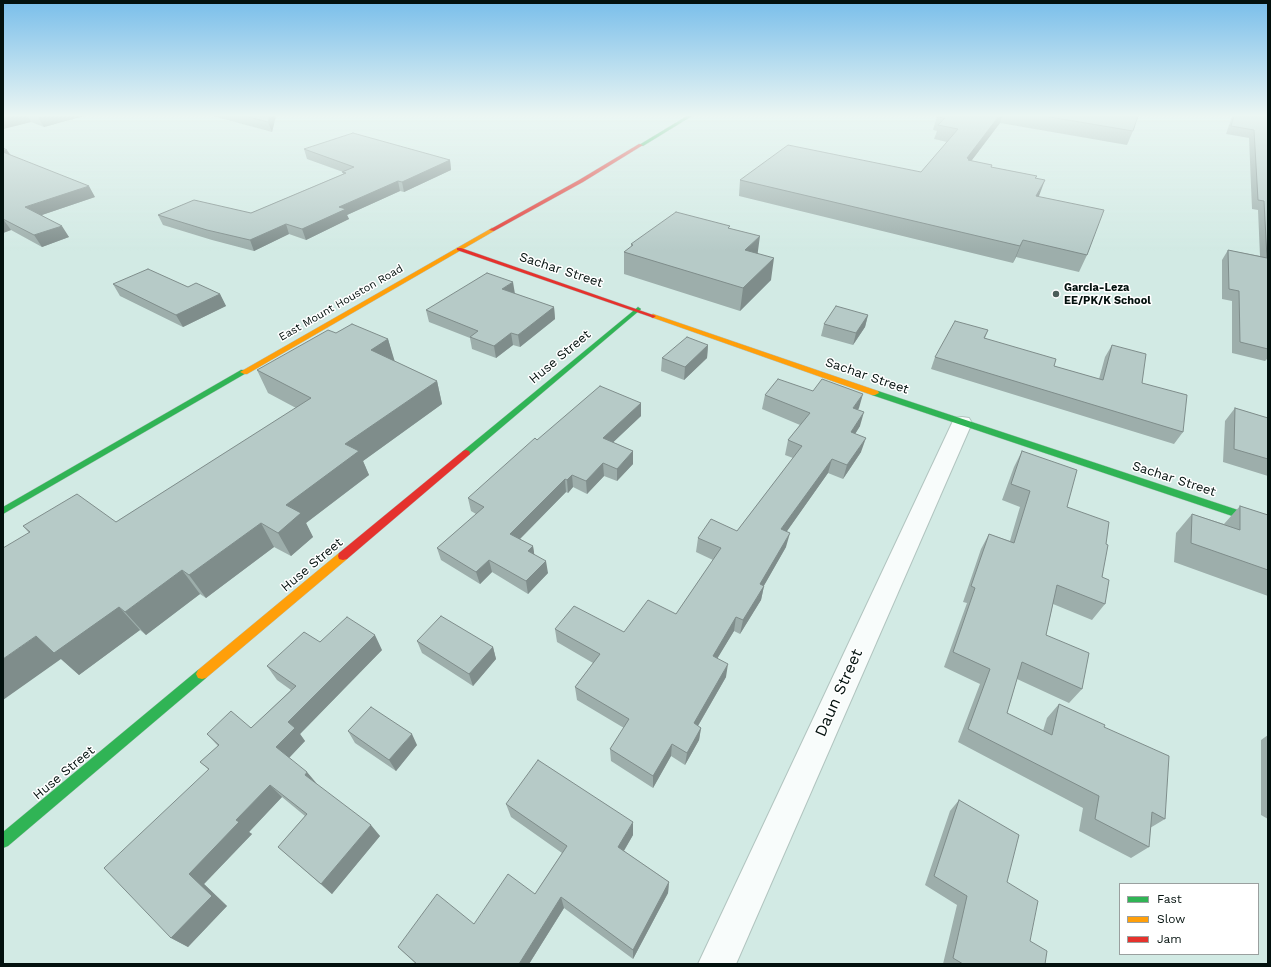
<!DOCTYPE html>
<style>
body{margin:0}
#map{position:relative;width:1271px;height:967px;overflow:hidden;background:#d2eae4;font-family:"Work Sans",sans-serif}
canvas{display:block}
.frame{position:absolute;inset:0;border:4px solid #03110e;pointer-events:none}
.legend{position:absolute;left:1119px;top:883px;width:140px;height:72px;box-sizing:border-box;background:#fff;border:1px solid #9aa09f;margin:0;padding:5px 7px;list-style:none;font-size:12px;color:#03110e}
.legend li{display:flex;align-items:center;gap:8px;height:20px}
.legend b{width:20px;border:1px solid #9aa09f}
</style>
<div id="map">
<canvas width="1271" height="967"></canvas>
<div class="frame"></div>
<ul class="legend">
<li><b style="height:5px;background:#30b455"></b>Fast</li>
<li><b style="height:5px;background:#ff9f0a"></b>Slow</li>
<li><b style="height:5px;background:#e5322d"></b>Jam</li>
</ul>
</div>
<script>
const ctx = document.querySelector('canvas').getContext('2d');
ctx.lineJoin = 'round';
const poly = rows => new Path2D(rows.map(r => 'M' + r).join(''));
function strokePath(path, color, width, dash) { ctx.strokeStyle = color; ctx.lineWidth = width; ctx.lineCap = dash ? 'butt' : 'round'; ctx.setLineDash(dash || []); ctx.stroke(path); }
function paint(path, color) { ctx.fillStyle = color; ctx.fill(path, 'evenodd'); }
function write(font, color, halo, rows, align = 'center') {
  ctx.font = font + ' "Work Sans",sans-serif'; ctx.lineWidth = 3; ctx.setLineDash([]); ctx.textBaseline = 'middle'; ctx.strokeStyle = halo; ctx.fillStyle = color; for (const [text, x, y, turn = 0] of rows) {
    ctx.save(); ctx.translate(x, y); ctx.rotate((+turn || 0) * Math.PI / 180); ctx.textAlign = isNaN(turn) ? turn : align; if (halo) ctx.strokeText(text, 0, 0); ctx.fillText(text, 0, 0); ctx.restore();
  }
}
const street = poly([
 [962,417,969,418,972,423,736,964,698,964,952,423,955,418,962,417]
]);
const fast = poly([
 [687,116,692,116,643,146,639,145,687,116],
 [638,307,641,309,640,310,469,455,463,455,462,453,463,451,638,307],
 [241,370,244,370,248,372,3,514,3,507,241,370],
 [872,391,878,391,1268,520,1268,528,872,395,871,393,872,391],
 [202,669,206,670,208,674,206,678,8,846,3,848,3,832,198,670,202,669]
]);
const slow = poly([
 [492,228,494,229,494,231,247,374,244,374,240,372,492,228],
 [653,314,878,391,879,393,875,395,872,395,651,317,650,316,653,314],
 [343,552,347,553,348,556,347,559,206,678,202,679,198,678,196,674,198,670,339,553,343,552]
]);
const jam = poly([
 [639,144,643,145,583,182,494,231,489,230,579,180,639,144],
 [457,248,461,248,656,316,653,318,651,317,457,250,457,248],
 [466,450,469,451,470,453,469,455,347,559,343,560,339,559,338,556,339,553,463,451,466,450]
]);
strokePath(street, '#b1c4bf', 2);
strokePath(fast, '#b1c4bf', 1);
strokePath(slow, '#b1c4bf', 1);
strokePath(jam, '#b1c4bf', 1);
paint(street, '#f8fcfb');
paint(fast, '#30b455');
paint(slow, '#ff9f0a');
paint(jam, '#e5322d');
paint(poly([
 [3,116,84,116,44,127,31,122,3,129],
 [213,116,276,116,272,132],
 [937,116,1138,116,1133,131,1127,145,1000,123,971,161,992,165,991,167,1037,176,1036,178,1038,196,1087,255,1079,272,1016,257,1013,263,739,196,740,180,921,172,947,142,934,139,937,131,933,130],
 [1232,116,1268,116,1268,358,1265,361,1232,353,1232,301,1222,299,1222,260,1228,250,1260,256,1258,210,1252,209,1249,138,1226,134],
 [3,148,10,155,95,197,42,215,69,237,42,247,11,230,3,233],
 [304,149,450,160,451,170,404,192,400,191,347,215,349,219,306,240,289,234,254,251,212,240,163,225,158,215,251,213,343,174,343,172,307,159],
 [730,228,758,253,771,280,740,311,624,274,624,252,631,247,631,244],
 [113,284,220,294,226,306,183,327,120,296],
 [515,294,554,307,555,319,520,347,513,345,496,358,472,349,470,338,429,322,426,310],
 [868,315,865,327,853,345,821,336,824,324],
 [988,330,985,338,1054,366,1099,379,1105,357,1112,345,1142,383,1183,432,1174,444,931,369,935,357],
 [336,333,388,339,394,361,437,381,442,404,363,461,369,475,306,523,313,537,291,556,274,547,206,598,200,594,146,635,140,630,79,675,61,659,29,533,23,526,116,522,296,408,268,393,257,370],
 [708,345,707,358,684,380,661,371,662,358],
 [765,395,859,408,858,409,860,426,855,434,861,452,843,479,828,473,786,532,786,547,764,585,764,586,761,600,740,634,734,631,717,658,726,677,698,726,701,728,699,740,685,765,671,756,653,788,611,761,610,749,624,728,577,700,575,687,593,663,557,642,555,629,624,632,676,614,713,560,696,552,698,538,737,531,793,458,785,455,788,440,800,425,762,409],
 [641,403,641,416,613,442,633,451,633,464,617,481,604,476,587,494,573,487,568,493,566,492,520,539,533,546,534,554,548,573,528,594,492,572,480,584,441,560,437,548,476,514,471,511,468,498,537,440],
 [1235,408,1268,418,1268,476,1223,462,1225,421],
 [1022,451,1067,507,1106,544,1102,577,1105,604,1092,620,1053,604,1046,635,1082,689,1069,703,1017,679,1007,713,1043,731,1047,718,1059,704,1104,727,1165,819,1150,828,1149,847,1131,858,1079,831,1083,808,958,742,980,684,944,667,967,603,963,602,981,549,989,534,1010,541,1020,507,1002,500,1014,467],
 [1240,506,1268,515,1268,596,1174,562,1176,533,1192,514,1224,524],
 [417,641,493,647,496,659,473,686,422,653],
 [320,642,382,650,300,734,305,741,289,758,316,784,380,836,332,894,278,847,305,816,282,797,249,832,252,834,204,884,227,906,188,947,171,938,208,769,200,762,218,746,207,734,251,728,291,690,277,680,267,666],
 [348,731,417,745,396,771,355,743],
 [1268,735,1268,819,1261,815,1261,740],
 [959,800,1007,882,1030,941,1045,964,943,964,957,905,925,885,950,811],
 [506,804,633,835,624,851,669,882,668,893,633,959,564,908,529,964,416,964,398,947,474,924,535,894,562,853,511,817]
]), '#9daeab');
paint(poly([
 [9,116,28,116,31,122,3,129,3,118],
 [43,116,84,116,44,127,38,117],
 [270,116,276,116,272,132,268,122],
 [999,116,1002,116,1000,123,966,168,967,158],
 [7,150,14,160,9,162,3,151],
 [450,160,451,170,404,192,402,182],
 [1045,180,1039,196,1030,212,1036,196],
 [398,181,400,191,347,215,349,219,306,240,302,229,339,207],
 [89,186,95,197,33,218,25,207],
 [3,219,11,230,3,233],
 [286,224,289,234,254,251,250,240],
 [62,226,69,237,42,247,34,235],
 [760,236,757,258,745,250],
 [1023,240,1016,257,1013,263,1020,246],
 [774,258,771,280,740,311,743,288],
 [513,282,515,294,502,289],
 [220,294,226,306,183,327,176,315],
 [554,307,555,319,520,347,518,335],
 [868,315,865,327,853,345,856,333],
 [511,333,513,345,496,358,494,346],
 [388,339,395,362,371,350],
 [708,345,707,358,684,380,685,367],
 [437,381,442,404,363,461,369,475,306,523,313,537,291,556,278,533,286,505,345,444],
 [863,394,859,408,849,422,853,408],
 [641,403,641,416,604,451,603,438],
 [864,412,860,426,847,447,851,432],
 [866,438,861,452,843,479,847,465],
 [633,451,633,464,617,481,617,469],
 [832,459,828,473,778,544,781,529],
 [603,463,604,476,587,494,586,481],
 [572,475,573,487,568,493,567,480],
 [565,479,566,492,513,546,510,534],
 [261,523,274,547,206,598,189,575],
 [790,533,786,547,757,598,760,584],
 [533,546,535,559,528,551],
 [489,560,492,572,480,584,476,572],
 [546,561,548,573,528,594,526,581],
 [182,570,200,594,146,635,125,612],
 [764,586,761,600,740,634,743,620],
 [119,607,140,630,79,675,61,659,3,700,3,659,36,636],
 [736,617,734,631,711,669,713,656],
 [375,635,382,650,300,734,305,741,287,760,276,747,288,722],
 [493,647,496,659,473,686,469,674],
 [728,664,726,677,692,736,694,723],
 [701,728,699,740,685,765,687,753],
 [412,734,417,745,396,771,389,760],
 [672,744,671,756,653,788,653,776],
 [307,772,318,785,305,775],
 [270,785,282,797,249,832,252,834,204,884,227,906,188,947,171,938,189,874,236,820],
 [633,822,633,835,619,859,618,847],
 [371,825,380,836,332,894,321,884],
 [669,882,668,893,633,959,633,950],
 [561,897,564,908,529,964,519,964]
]), '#7f8d8b');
const building = poly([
 [245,116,270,116,268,122,245,116],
 [937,116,999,116,967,158,969,159,968,160,992,165,991,167,1037,176,1035,178,1045,180,1036,196,1104,210,1087,255,1023,240,1020,246,740,180,788,145,921,172,958,129,938,125,945,118,937,117,937,116],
 [1044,116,1138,116,1133,131,1044,116],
 [1234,116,1268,116,1268,349,1240,342,1239,291,1229,289,1228,250,1267,258,1264,201,1258,200,1254,130,1231,126,1234,116],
 [353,133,450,160,402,182,398,181,339,207,346,209,302,229,286,224,250,240,207,230,158,215,194,200,251,213,346,173,342,172,354,167,304,149,353,133],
 [3,148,7,150,3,151,3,148],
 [3,152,89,186,25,207,62,226,34,235,3,219,3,152],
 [676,212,730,226,728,228,760,236,745,250,774,258,743,288,624,252,633,245,631,244,676,212],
 [148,269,188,287,196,283,220,294,176,315,113,284,148,269],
 [487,273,513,282,502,289,554,307,518,335,511,333,494,346,470,337,478,331,426,310,487,273],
 [836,306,868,315,856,333,824,324,836,306],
 [955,321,988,330,984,338,1056,359,1054,366,1103,380,1112,345,1146,354,1142,383,1187,395,1183,432,935,357,955,321],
 [352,324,388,339,371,350,437,381,345,444,359,451,286,505,301,513,278,533,261,523,189,575,182,570,125,612,119,607,54,653,36,636,3,659,3,548,30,532,23,526,77,494,116,522,311,398,257,370,328,330,336,333,352,324],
 [687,337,708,345,685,367,662,358,687,337],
 [778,379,813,391,822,379,863,394,853,408,864,412,851,432,866,438,847,465,832,459,781,529,790,533,760,584,764,586,743,620,736,617,713,656,728,664,694,723,701,728,687,753,672,744,653,776,610,749,629,719,575,687,600,654,555,629,574,606,624,632,648,600,676,614,721,548,698,538,711,519,737,531,802,446,788,440,810,413,765,395,778,379],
 [600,386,641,403,603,438,633,451,617,469,603,463,586,481,572,475,567,480,565,479,510,534,533,546,528,551,546,561,526,581,489,560,476,572,437,548,484,507,468,498,535,438,537,440,600,386],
 [1235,408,1268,418,1268,459,1234,449,1235,408],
 [1022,451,1077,470,1067,507,1109,522,1106,544,1108,545,1102,577,1109,580,1105,604,1057,585,1046,635,1089,653,1082,689,1022,662,1007,713,1052,735,1059,704,1105,725,1104,727,1169,756,1165,819,1152,812,1149,847,1095,819,1099,796,968,729,990,669,953,652,975,588,971,586,989,534,1014,543,1030,491,1011,484,1022,451],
 [1240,506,1268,515,1268,570,1191,543,1192,514,1240,530,1240,506],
 [441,616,493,647,469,674,417,641,441,616],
 [347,617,375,635,288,722,295,728,276,747,307,772,305,775,371,825,321,884,278,847,307,814,270,785,236,820,239,822,189,874,212,896,171,938,104,868,209,769,200,762,219,745,207,734,231,711,251,728,296,686,267,666,304,632,320,642,347,617],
 [371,707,412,734,389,760,348,731,371,707],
 [538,760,633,822,618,847,669,882,633,950,561,897,519,964,417,964,398,947,437,894,474,924,508,874,535,894,567,846,506,804,538,760],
 [959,800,1019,835,1007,882,1038,901,1030,941,1047,951,1045,964,963,964,953,958,967,896,934,876,959,800]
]);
paint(building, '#b6cac7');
strokePath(building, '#7f8d8b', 1);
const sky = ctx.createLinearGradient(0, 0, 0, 251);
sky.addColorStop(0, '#79beea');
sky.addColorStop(0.46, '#ebf6f3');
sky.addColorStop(1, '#ebf6f300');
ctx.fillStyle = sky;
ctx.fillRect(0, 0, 1271, 251);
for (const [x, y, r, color] of [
 [1056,294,4,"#4b5d59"]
]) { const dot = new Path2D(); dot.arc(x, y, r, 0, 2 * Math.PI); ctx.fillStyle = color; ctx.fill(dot); strokePath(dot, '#fff', 1.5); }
write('bold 11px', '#03110e', '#fff', [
 ["Garcia-Leza",1064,288],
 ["EE/PK/K School",1064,301]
], 'left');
write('11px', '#03110e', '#fff', [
 ["East Mount Houston Road",341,303,-30]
]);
write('13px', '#03110e', '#fff', [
 ["Sachar Street",561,270,18],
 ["Huse Street",560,357,-40],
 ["Sachar Street",867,376,19],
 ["Sachar Street",1174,479,18],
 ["Huse Street",312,565,-40],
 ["Huse Street",64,773,-40]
]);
write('16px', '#03110e', '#fff', [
 ["Daun Street",839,693,-66]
]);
</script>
